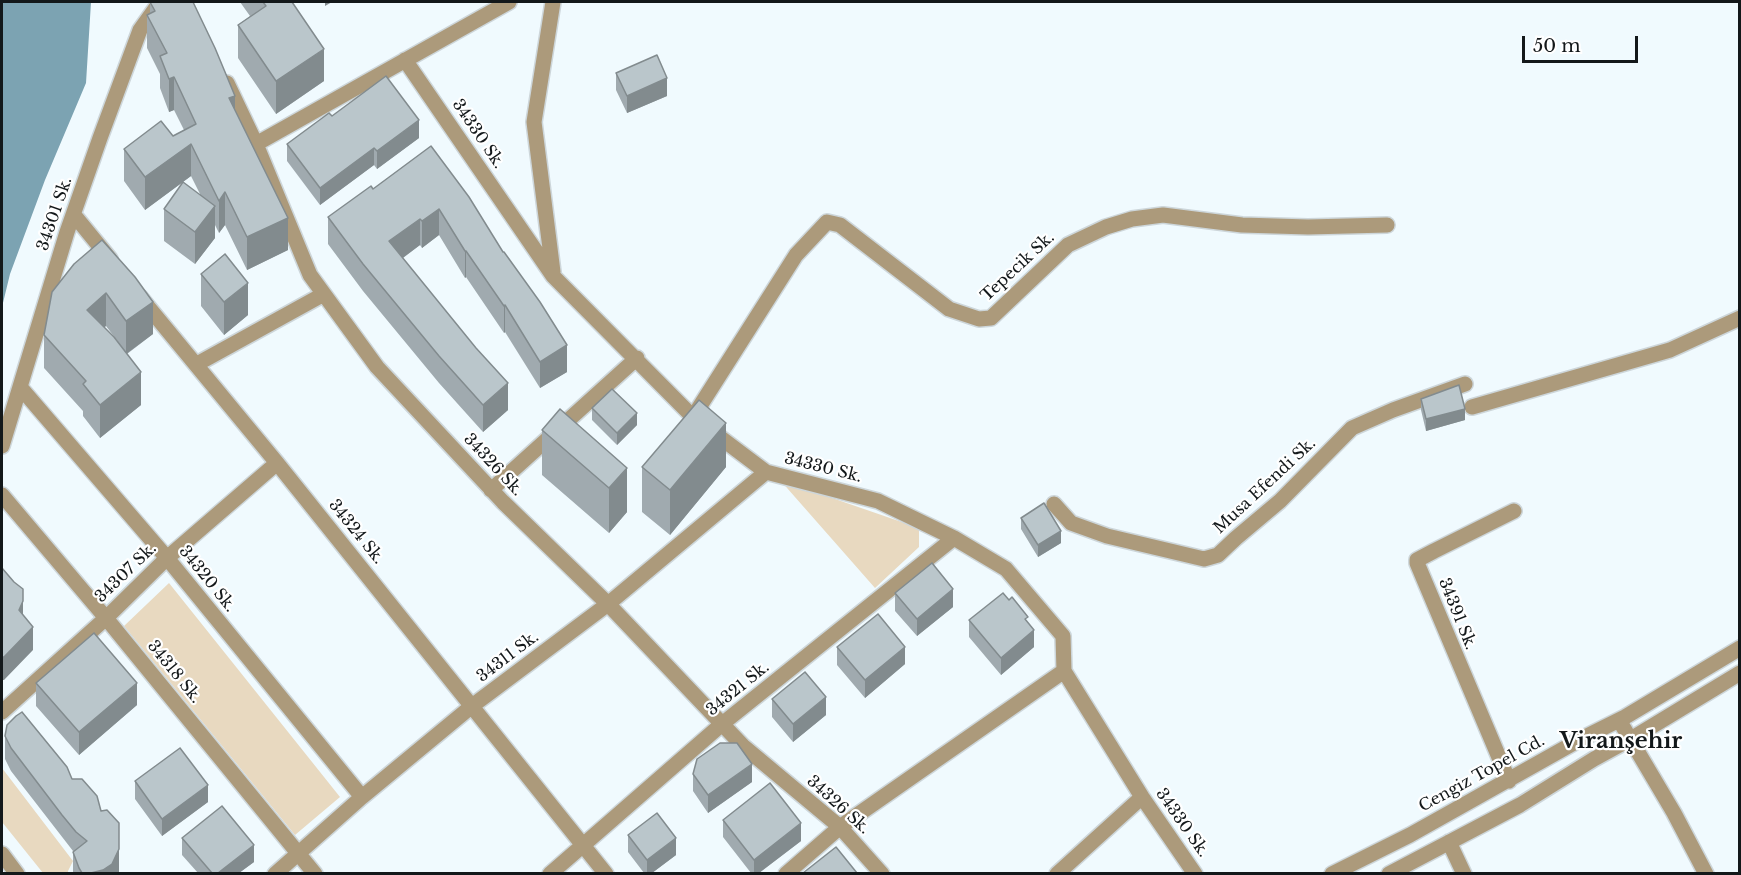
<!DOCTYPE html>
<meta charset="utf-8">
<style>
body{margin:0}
#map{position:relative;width:1741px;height:875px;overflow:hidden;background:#f0fafe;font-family:"Libre Baskerville",serif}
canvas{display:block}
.frame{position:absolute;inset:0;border:3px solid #13181a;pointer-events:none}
.scale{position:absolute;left:1522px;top:36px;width:116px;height:27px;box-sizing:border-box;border:3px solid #13181a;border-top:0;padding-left:8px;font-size:18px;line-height:21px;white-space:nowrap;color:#13181a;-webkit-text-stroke:4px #fff;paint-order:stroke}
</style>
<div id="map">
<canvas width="1741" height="875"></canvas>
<div class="frame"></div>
<div class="scale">50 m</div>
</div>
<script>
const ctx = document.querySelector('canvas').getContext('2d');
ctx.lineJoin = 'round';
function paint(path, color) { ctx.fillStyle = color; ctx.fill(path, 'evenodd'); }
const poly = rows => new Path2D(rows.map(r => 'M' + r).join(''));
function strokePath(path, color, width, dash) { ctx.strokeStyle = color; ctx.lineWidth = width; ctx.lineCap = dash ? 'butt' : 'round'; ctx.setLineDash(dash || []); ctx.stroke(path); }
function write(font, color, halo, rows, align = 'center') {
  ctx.font = font + ' "Libre Baskerville",serif'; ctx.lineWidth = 4.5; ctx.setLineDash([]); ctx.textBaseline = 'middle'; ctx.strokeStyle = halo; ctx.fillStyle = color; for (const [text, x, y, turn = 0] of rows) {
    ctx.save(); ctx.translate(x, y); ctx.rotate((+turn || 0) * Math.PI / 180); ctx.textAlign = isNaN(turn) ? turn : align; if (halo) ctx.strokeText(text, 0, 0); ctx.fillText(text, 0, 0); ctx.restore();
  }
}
paint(poly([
 [780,480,919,528,919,547,875,588],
 [169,583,340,797,295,835,124,626],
 [2,764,2,768,73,861,68,871,68,873,43,873,2,822]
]), '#e8d9c0');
paint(poly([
 [2,2,91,2,86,83,45,180,10,274,2,307]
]), '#7ca3b2');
const minor = poly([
 [405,60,553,276,693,417,766,472,878,501,954,538,1006,569,1063,636,1064,671,1142,797,1195,874],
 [227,83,256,144,310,275,377,367,503,502,608,604,743,746,840,827,882,874],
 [256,144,509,2],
 [74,215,110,259],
 [553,272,534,122,553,2],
 [140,297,277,463,606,874],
 [197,364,324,294],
 [20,387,167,558,362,797],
 [1472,407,1670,350,1740,318],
 [693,417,796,255,827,222,840,225,949,309,979,319,991,318,1068,245,1106,227,1132,219,1163,215,1242,225,1308,227,1387,225],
 [2,446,67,232,100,138,140,30,160,2],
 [491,490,637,358],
 [2,495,106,618,315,874],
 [1054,504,1071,523,1107,536,1204,559,1218,555,1236,538,1280,501,1352,428,1393,410,1465,384],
 [2,712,106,618,167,558,277,463],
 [1619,720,1674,813,1706,874],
 [1509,781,1417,563,1417,560,1434,551,1514,511],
 [1449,842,1464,874],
 [2,854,17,874],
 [275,874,362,797,472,706,608,604,766,472],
 [550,874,722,724,954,538],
 [786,874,840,827,1064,671],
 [1057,874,1142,797],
 [1332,874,1410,835,1581,739,1625,717,1740,648],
 [1389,874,1520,805,1594,759,1636,736,1740,673]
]);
strokePath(minor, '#cdd6da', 18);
strokePath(minor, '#ac9a7b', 15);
paint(poly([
 [150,2,193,2,288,250,247,270,225,225,219,233,215,225,215,238,195,264,164,241,164,209,200,194,191,176,145,210,124,181,124,149,173,136,184,130,174,110,169,112,160,88,160,74,147,48,147,15,150,14],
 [240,2,292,2,324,81,276,114,238,58,238,25,250,16],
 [616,73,667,96,627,113,616,90],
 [332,116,419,138,377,169,374,165,320,205,287,161,287,144],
 [431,146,567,372,540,388,505,332,504,333,466,277,465,278,439,235,422,248,420,245,403,258,508,410,483,432,439,383,363,291,328,244,328,217,373,189],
 [102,240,153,334,127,354,141,405,100,438,83,416,83,411,44,368,44,335],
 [106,326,119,343,104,327],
 [201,274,248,315,224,335,201,306],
 [1421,399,1465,420,1426,431,1421,410],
 [592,408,637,425,617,445,592,420],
 [560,409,627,512,609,533,542,475,542,430],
 [642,467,726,467,670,535,642,512],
 [1021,518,1061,543,1038,557,1021,529],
 [895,593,953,607,917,636,895,611],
 [969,620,1028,623,1034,647,1001,675,969,637],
 [837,647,905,664,865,698,837,665],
 [36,683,137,705,79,755,36,706],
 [772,699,826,715,793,742,772,717],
 [5,736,72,779,119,872,119,873,73,873,73,851,11,771,5,759],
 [693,774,752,782,708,813,693,791],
 [135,781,208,802,162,836,135,799],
 [723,820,801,841,759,873,751,873,723,837],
 [628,835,676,855,652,873,644,873,628,852],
 [182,838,254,862,239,873,198,873,182,855]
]), '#a0aaaf');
paint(poly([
 [325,2,332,2,325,6],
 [324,49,324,81,276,114,276,81],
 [174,77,174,110,169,112,169,79],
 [667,78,667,96,627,113,627,96],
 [235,96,235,128,229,98],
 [419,120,419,138,377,169,377,151],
 [191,144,191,176,145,210,145,177],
 [374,148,374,165,320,205,320,188],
 [225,192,225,225,219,233,219,201],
 [215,206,215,238,195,264,195,232],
 [439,209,439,235,422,248,422,221],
 [288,218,288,250,247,270,247,237],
 [420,219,420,245,389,268,389,241],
 [465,251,466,251,466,277,465,278],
 [248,283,248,315,224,335,224,302],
 [106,293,106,326,87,342,87,310],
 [153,302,153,334,126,354,126,321],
 [505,305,505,332,504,333,504,306],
 [567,345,567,372,540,388,540,362],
 [141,372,141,405,100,438,100,405],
 [508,383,508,410,483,432,483,405],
 [1465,409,1465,420,1426,431,1426,419],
 [637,413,637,425,617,445,617,433],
 [726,423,726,467,670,535,670,490],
 [627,468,627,512,609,533,609,488],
 [1061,531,1061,543,1038,557,1038,545],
 [23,589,23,623,19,610],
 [953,589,953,607,917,636,917,619],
 [33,627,33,650,4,680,2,680,2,657],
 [1034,630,1034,647,1001,675,1001,658],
 [905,647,905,664,865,698,865,680],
 [137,683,137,705,79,755,79,732],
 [826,697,826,715,793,742,793,724],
 [752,764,752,782,708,813,708,795],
 [208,785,208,802,162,836,162,819],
 [801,823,801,841,759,873,754,873,754,860],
 [676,838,676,855,652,873,647,873,647,860],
 [254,845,254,862,239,873,218,873],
 [119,849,119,873,91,873]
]), '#828b8e');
const building = poly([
 [150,2,193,2,215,48,235,96,229,98,288,218,247,237,225,192,219,201,191,144,145,177,124,149,161,121,173,136,196,124,174,77,169,79,160,56,167,53,147,15,155,11,150,2],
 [263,2,292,2,324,49,276,81,238,25,266,6,263,2],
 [657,55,667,78,627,96,616,73,657,55],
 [386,76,419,120,377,151,374,148,320,188,287,144,329,113,332,116,386,76],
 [431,146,469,197,503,252,504,252,540,302,567,345,540,362,505,305,504,306,466,251,465,251,439,209,422,221,420,219,389,241,476,348,508,383,483,405,439,356,363,264,328,217,371,186,373,189,431,146],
 [183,182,215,206,195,232,164,209,183,182],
 [102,240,135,277,153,302,126,321,106,293,87,310,114,337,141,372,100,405,83,384,86,381,44,335,52,292,74,264,102,240],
 [225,254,248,283,224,302,201,274,225,254],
 [1459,385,1465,409,1426,419,1421,399,1459,385],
 [612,389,637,413,617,433,592,408,612,389],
 [699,400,726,423,670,490,642,467,699,400],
 [560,409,627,468,609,488,542,430,560,409],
 [1044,503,1061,531,1038,545,1021,518,1044,503],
 [932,563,953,589,917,619,895,593,932,563],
 [2,568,14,582,23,589,23,601,19,610,33,627,4,657,2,657,2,568],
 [1003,593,1009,600,1012,597,1028,617,1025,619,1034,630,1001,658,969,620,1003,593],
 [878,614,905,647,865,680,837,647,878,614],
 [94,633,137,683,79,732,36,683,94,633],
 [805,672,826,697,793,724,772,699,805,672],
 [22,712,67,767,72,779,82,779,97,796,101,811,107,810,119,823,119,849,112,864,103,870,91,873,82,873,79,868,73,852,87,841,76,832,62,815,11,748,5,736,7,725,16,716,22,712],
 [720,743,737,743,752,764,708,795,693,774,697,759,720,743],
 [180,748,208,785,162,819,135,781,180,748],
 [770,783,801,823,754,860,723,820,770,783],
 [222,806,254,845,218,873,212,873,182,838,222,806],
 [657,813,676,838,647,860,628,835,657,813],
 [836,847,857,873,803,873,836,847]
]);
paint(building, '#bac6cb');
strokePath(building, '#828b8e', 1.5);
write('16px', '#13181a', '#fff', [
 ["34330 Sk.",478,134,56],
 ["34301 Sk.",55,214,-71],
 ["Tepecik Sk.",1018,267,-43],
 ["34326 Sk.",493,465,47],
 ["34330 Sk.",823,468,14],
 ["Musa Efendi Sk.",1265,486,-43],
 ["34324 Sk.",356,532,51],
 ["34307 Sk.",126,573,-44],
 ["34320 Sk.",207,579,51],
 ["34391 Sk.",1457,614,68],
 ["34311 Sk.",508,657,-37],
 ["34318 Sk.",174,672,51],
 ["34321 Sk.",738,689,-39],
 ["Cengiz Topel Cd.",1482,774,-29],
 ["34326 Sk.",838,805,42],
 ["34330 Sk.",1182,823,55]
]);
write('bold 22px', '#13181a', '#fff', [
 ["Viranşehir",1621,742]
]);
</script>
